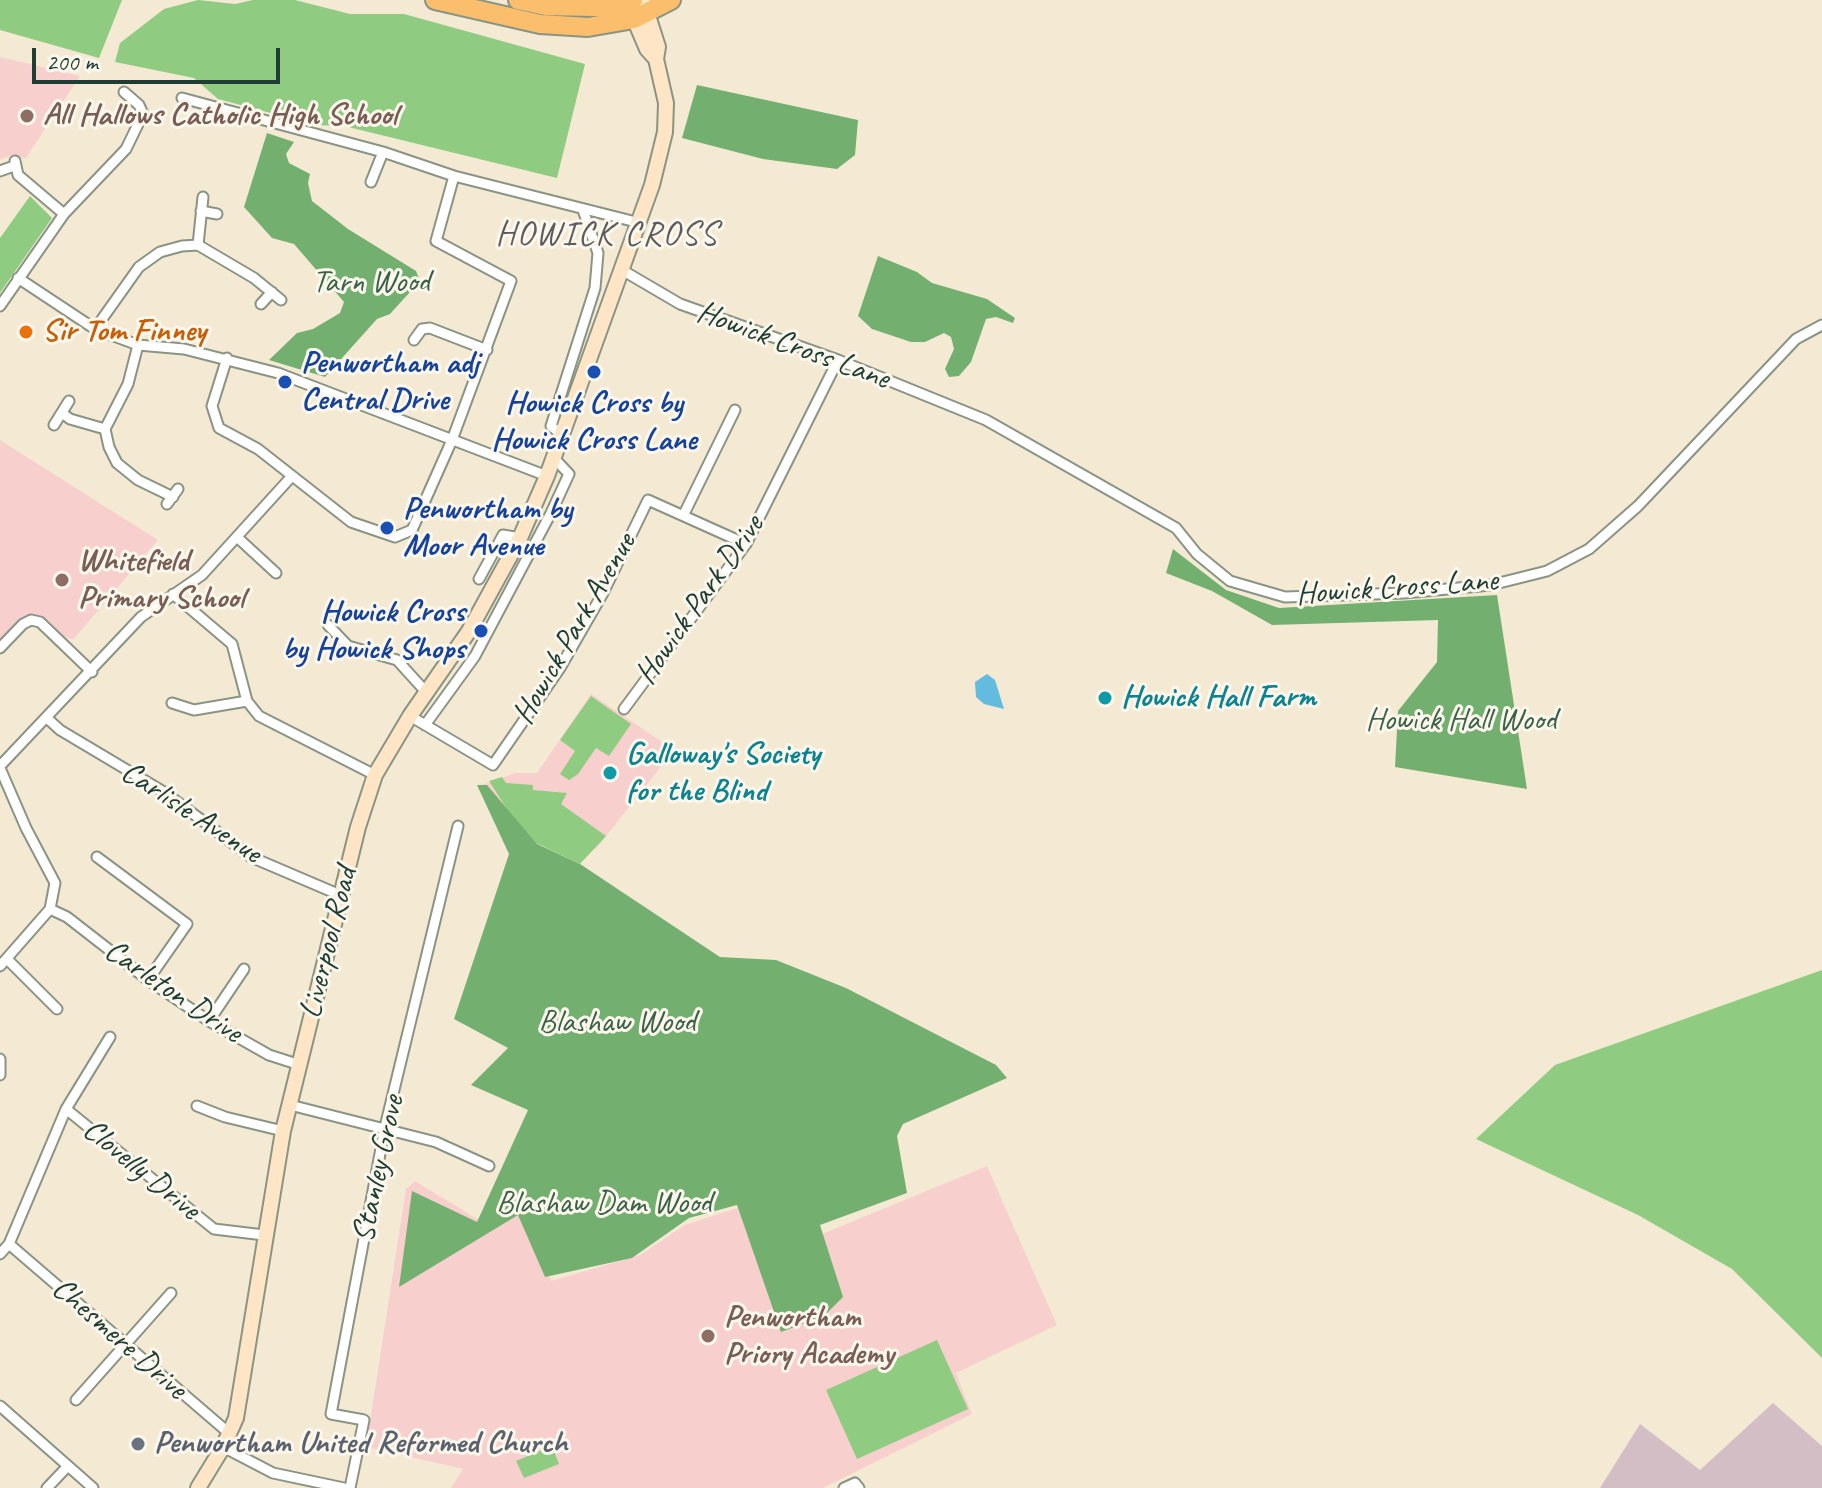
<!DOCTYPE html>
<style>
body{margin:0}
#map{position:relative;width:1822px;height:1488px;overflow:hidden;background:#f4ead4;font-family:Caveat,sans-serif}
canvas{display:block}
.scale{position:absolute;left:32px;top:48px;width:248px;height:36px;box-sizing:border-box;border:4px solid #1f3d34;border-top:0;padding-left:10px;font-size:24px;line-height:28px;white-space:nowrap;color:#1f3d34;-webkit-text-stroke:6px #fbf7ec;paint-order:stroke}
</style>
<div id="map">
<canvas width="1822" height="1488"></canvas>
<div class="scale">200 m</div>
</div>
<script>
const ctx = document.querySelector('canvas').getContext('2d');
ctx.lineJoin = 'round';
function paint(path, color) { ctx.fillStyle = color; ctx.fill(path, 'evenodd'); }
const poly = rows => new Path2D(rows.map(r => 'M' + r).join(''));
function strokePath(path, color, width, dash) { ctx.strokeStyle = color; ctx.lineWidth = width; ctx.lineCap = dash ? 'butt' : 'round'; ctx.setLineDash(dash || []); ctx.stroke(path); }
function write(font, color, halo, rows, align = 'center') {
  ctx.font = font + ' Caveat,sans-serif'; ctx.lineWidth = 6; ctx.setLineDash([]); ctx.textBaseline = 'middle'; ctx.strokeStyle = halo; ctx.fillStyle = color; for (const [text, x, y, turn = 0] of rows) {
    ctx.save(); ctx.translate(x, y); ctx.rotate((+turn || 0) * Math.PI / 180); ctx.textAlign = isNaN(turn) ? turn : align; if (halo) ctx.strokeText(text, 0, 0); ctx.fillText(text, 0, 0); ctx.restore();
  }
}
paint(poly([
 [0,57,80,76,26,158,9,156,0,160],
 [0,440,158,540,73,640,26,620,0,643],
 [591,694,674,750,596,849,503,831,482,785,515,773,537,773],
 [987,1166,1057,1325,956,1373,972,1414,823,1488,451,1488,463,1469,366,1447,406,1189,415,1181,479,1220,520,1194,551,1281,640,1255,685,1225,746,1205,764,1258]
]), '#f7d0ce');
paint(poly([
 [1773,1403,1822,1446,1822,1488,1600,1488,1640,1424,1700,1470]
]), '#d2bec4');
paint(poly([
 [0,0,122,0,99,58,0,30],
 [198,0,235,4,253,0,295,0,350,14,404,14,585,64,557,178,344,126,316,125,218,99,194,78,115,62,120,43,164,9],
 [30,196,52,218,0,293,0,238],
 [591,696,631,724,609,756,596,748,578,774,569,780,560,774,575,751,560,740],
 [502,777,506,783,533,785,533,790,567,793,561,804,606,836,580,864,536,843,514,820,489,781],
 [1822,970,1822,1358,1732,1269,1638,1215,1476,1139,1555,1065],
 [937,1340,968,1409,857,1459,826,1390],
 [552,1446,559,1464,524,1478,516,1461]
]), '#8fcc82');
paint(poly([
 [697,85,858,120,855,155,837,169,763,159,682,138],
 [267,133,294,142,286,154,289,163,310,174,308,183,312,201,348,229,416,271,420,281,390,314,377,319,325,377,269,360,297,333,313,329,340,313,344,302,294,244,272,238,244,207],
 [878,256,917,272,932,283,987,299,1015,318,1013,323,996,317,986,319,971,362,959,376,949,377,945,369,954,349,951,337,944,333,925,342,911,342,872,329,858,316],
 [1173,549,1226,590,1279,608,1497,595,1527,789,1395,767,1398,711,1437,662,1438,620,1272,625,1212,591,1166,573],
 [477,785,487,785,537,844,580,864,720,957,776,960,846,988,996,1065,1007,1078,903,1124,897,1136,907,1193,820,1225,843,1297,824,1316,781,1332,737,1205,689,1218,632,1258,545,1277,518,1215,399,1287,412,1191,477,1222,528,1110,471,1085,508,1048,454,1019,509,854]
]), '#73b070');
paint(poly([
 [987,674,995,680,1004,709,984,704,976,697,975,682]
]), '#63bbe0');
const street = poly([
 [182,98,383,152,454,176,640,223],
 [15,161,18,175,64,214],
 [0,171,14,166],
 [371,182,383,152],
 [201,211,217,214],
 [198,245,203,197],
 [622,270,680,304,838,360,986,420,1176,528,1197,554,1230,581,1285,597,1404,593,1491,585,1547,571,1589,549,1638,506,1796,339,1822,325],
 [18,278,95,329,138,345,184,349,278,373,547,476],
 [261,304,272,292],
 [0,306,64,214,126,149,143,114,139,105,124,92],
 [95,329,139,267,160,252,182,246,198,245,254,278,281,300],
 [414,340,422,329,430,328,487,350],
 [138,345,128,384,105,429,109,447,117,463,138,480,173,497],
 [227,358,212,406,219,428,258,449,351,522,395,537,412,530,452,440,511,281,436,241,454,176],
 [62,413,70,419,105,429],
 [54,425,69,401],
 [562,435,551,426,595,288,598,253,583,210],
 [167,504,178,489],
 [684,514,735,410],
 [238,538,276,573],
 [479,579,503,535,520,538],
 [173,594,232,644,247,701,259,716,375,775],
 [328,625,348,646,397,660,426,692],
 [0,648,23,624,31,620,40,622,92,672],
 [172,703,194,710,247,701],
 [624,709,746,544,838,360],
 [410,716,493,765,560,668,603,593,648,500,746,544],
 [48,719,60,730,164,792,251,857,340,895],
 [425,725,475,656,551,513,569,474,554,458],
 [0,766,141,617,202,575,292,476],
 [0,768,26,828,55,883,50,909,0,966],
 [97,857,187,924,148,980],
 [50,909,67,917,148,980,209,1021,269,1055,300,1065],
 [7,959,57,1009],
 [209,1021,244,969],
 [0,1059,0,1075],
 [290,1105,436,1142,489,1166],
 [197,1106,225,1117,283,1131],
 [66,1109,214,1229,264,1235],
 [9,1244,230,1434],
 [0,1254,9,1244,66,1109,110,1037],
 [76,1400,171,1293],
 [0,1406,93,1488],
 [223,1447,273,1473,344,1488],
 [47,1488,67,1467],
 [350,1488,364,1420,331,1414,385,1127,458,826],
 [844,1488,855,1483,859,1488]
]);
const secondary = poly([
 [643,0,658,47,656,59],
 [198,1488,223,1447,236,1418,283,1131,358,827,375,775,410,716,469,631,520,538,547,476,652,185,665,132,666,103,656,59,647,49,630,9]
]);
const highway = poly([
 [435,0,540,24,588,27,634,19,671,0],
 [518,0,546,6,594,7,614,7,633,0]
]);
strokePath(street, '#8a9484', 13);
strokePath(secondary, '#8a9484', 18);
strokePath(highway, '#8a9484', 22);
strokePath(street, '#fff', 9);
strokePath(secondary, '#fde5c5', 14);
strokePath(highway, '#fabe6d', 18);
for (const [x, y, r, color] of [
 [27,116,8,"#8d6e63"],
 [26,332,8,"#e8710a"],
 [594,372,8,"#1a4fb4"],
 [285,382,8,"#1a4fb4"],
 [387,528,8,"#1a4fb4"],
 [62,580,8,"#8d6e63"],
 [481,631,8,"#1a4fb4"],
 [1105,698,8,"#0f9aa8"],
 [610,773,8,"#0f9aa8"],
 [708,1336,8,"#8d6e63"],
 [138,1444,8,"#6b7280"]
]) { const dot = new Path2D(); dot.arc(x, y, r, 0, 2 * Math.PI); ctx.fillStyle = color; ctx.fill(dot); strokePath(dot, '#fbf7ec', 3); }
write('bold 32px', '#785e54', '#fbf7ec', [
 ["All Hallows Catholic High School",43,116],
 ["Whitefield",78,562],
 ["Primary School",78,599],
 ["Penwortham",724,1318],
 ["Priory Academy",724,1355]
], 'left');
write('32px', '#3b6148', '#fbf7ec', [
 ["Tarn Wood",371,283],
 ["Howick Hall Wood",1461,721],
 ["Blashaw Wood",617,1023],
 ["Blashaw Dam Wood",604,1204]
]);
write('bold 32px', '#c56008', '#fbf7ec', [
 ["Sir Tom Finney",42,332]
], 'left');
write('32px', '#1f3d34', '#fbf7ec', [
 ["Howick Cross Lane",793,346,20],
 ["Howick Cross Lane",1397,588,-4],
 ["Howick Park Drive",700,600,-55],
 ["Howick Park Avenue",575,629,-60],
 ["Carlisle Avenue",191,813,33],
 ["Liverpool Road",329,943,-76],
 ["Carleton Drive",173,992,34],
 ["Stanley Grove",379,1169,-78],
 ["Clovelly Drive",141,1170,39],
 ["Chesmere Drive",119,1339,41]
]);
write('bold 32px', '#164399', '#fbf7ec', [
 ["Penwortham adj",301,364],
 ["Central Drive",301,401],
 ["Howick Cross by",594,404,"center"],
 ["Howick Cross Lane",594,441,"center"],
 ["Penwortham by",403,510],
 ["Moor Avenue",403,547],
 ["Howick Cross",465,613,"right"],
 ["by Howick Shops",465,650,"right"]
], 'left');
write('bold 32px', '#0d838f', '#fbf7ec', [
 ["Howick Hall Farm",1121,698],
 ["Galloway's Society",626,755],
 ["for the Blind",626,792]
], 'left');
write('bold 32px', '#5b616d', '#fbf7ec', [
 ["Penwortham United Reformed Church",154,1444]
], 'left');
ctx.letterSpacing = '2px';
write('34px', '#5d5b5c', '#fbf7ec', [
 ["HOWICK CROSS",607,235]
]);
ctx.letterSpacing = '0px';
</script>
